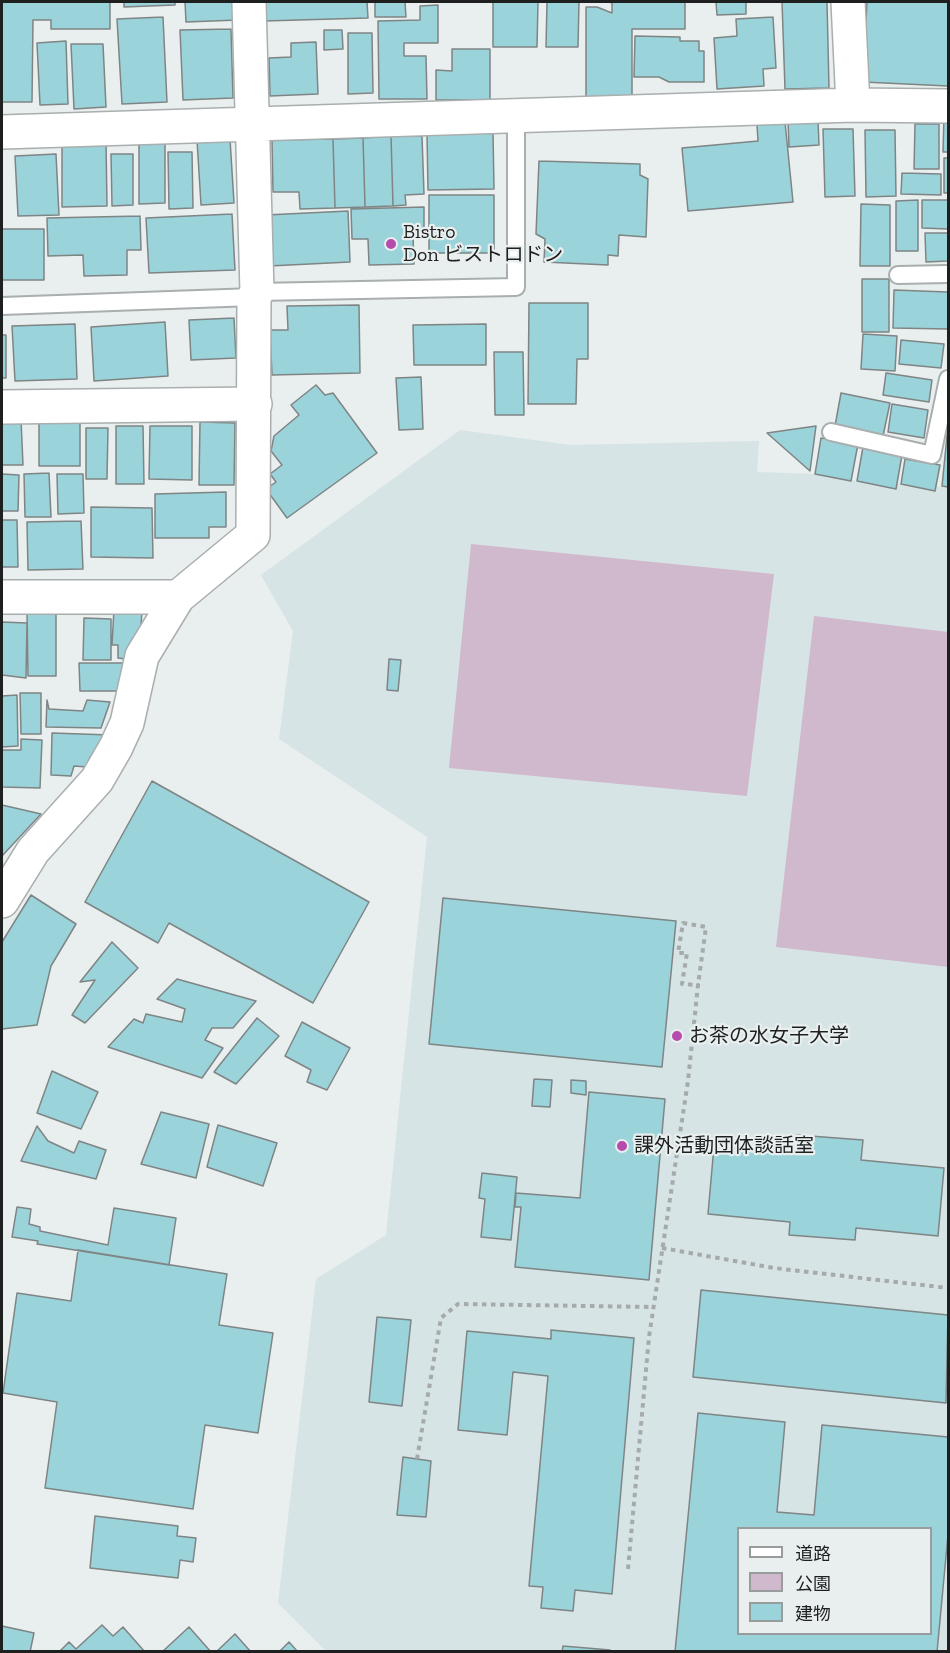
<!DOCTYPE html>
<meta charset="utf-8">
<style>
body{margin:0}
#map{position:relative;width:950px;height:1653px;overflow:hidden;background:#e9eeee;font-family:"Zilla Slab","Noto Sans JP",serif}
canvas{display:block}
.frame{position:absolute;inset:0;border:3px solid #1e2020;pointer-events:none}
.legend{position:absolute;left:737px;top:1527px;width:195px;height:108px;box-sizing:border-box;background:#e9eeee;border:2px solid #989c9c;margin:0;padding:8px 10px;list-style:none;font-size:18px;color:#1e2020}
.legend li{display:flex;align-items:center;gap:12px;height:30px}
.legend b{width:30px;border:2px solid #989c9c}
</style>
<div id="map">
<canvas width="950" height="1653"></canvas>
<div class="frame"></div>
<ul class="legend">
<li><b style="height:8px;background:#fff"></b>道路</li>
<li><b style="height:16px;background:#d0b9cd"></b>公園</li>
<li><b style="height:16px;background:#9ad3da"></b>建物</li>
</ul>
</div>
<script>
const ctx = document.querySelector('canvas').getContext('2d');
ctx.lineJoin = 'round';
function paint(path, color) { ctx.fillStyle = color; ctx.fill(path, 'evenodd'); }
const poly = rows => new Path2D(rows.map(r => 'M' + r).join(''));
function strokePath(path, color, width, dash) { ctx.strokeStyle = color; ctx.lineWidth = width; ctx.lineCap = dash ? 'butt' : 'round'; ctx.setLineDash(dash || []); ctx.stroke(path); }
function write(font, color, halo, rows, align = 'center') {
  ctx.font = font + ' "Zilla Slab","Noto Sans JP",serif'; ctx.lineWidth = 4.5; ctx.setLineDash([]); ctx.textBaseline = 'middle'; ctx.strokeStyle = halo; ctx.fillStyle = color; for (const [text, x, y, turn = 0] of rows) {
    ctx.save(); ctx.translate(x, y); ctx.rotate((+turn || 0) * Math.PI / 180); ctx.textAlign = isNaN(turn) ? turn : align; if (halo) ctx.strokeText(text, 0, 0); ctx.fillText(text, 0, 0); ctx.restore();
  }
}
paint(poly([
 [460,430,571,445,759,441,757,472,815,474,857,481,948,487,948,1651,326,1651,278,1603,316,1279,386,1235,427,837,279,739,293,631,261,575],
 [738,1528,930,1528,930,1634,738,1634]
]), '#d6e4e6');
paint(poly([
 [471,544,774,574,747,796,449,768],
 [814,616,948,632,948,967,776,947]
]), '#d0b9cd');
const building = poly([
 [2,2,110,2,110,29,51,29,51,20,33,20,32,102,2,102,2,2],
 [124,2,175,2,175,5,124,7,124,2],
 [185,2,238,2,238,20,186,22,185,2],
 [263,2,367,2,368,18,264,21,263,2],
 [375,2,405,2,406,17,375,17,375,2],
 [493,2,538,2,537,47,493,47,493,2],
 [547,2,579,2,578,47,546,47,547,2],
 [609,2,685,2,685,29,632,29,632,98,586,97,586,7,597,7,612,13,612,3,609,2],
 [716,2,746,2,746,14,717,15,716,2],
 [782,2,827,2,829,88,785,89,782,2],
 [867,2,948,2,948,86,863,82,867,2],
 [438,5,438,43,404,43,404,56,426,56,427,99,379,99,378,21,420,20,420,6,438,5],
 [163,17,167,102,122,104,117,19,163,17],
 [773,17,776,68,763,69,764,86,717,89,714,38,737,36,736,19,773,17],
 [231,29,233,98,183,100,180,30,231,29],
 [324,30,342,30,343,49,324,50,324,30],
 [348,33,372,33,373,93,348,94,348,33],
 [635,36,680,37,680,41,699,41,699,51,704,51,704,82,669,82,659,77,634,77,635,36],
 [66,41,68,104,40,105,37,43,66,41],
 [316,42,318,94,270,96,269,58,291,57,291,43,316,42],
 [71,44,103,44,106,107,74,109,71,44],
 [452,49,490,49,490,100,436,100,436,70,452,71,452,49],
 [944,115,948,115,948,152,943,152,944,115],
 [818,119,819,145,789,147,788,120,818,119],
 [785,122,793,202,688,211,682,148,758,141,757,125,785,122],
 [915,124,939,124,939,169,914,169,915,124],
 [823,129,853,129,855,196,825,197,823,129],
 [865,130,895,130,896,196,866,197,865,130],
 [493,133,494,189,428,190,427,134,493,133],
 [391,136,393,206,365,207,363,138,391,136],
 [391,136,422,136,424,194,405,195,406,205,393,206,391,136],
 [363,138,365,207,335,208,333,139,363,138],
 [230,139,234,203,201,205,197,140,230,139],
 [333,139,335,208,300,209,299,192,273,192,272,140,333,139],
 [106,141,107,206,62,207,62,142,106,141],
 [139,142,165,142,165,203,139,204,139,142],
 [168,152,192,152,193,208,169,209,168,152],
 [56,154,59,215,18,216,15,156,56,154],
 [111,154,133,154,133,205,112,206,111,154],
 [944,158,948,158,948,193,944,193,944,158],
 [539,161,640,164,640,175,648,179,646,237,619,235,618,256,608,255,608,265,544,262,545,239,536,234,539,161],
 [902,173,941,174,941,195,901,194,902,173],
 [429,195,494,195,494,253,429,253,429,195],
 [918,200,918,251,896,251,896,201,918,200],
 [922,200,948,200,948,229,922,228,922,200],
 [861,204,890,205,890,266,860,266,861,204],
 [424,207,424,236,413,235,414,264,369,265,368,239,352,239,351,209,424,207],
 [348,211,350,262,269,266,266,215,348,211],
 [232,214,235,270,149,273,146,218,232,214],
 [140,216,141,250,127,250,127,275,84,276,83,255,48,256,47,218,140,216],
 [2,229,44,229,44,280,2,280,2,229],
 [925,233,948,233,948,261,926,262,925,233],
 [862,279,889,279,889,332,862,332,862,279],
 [894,290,948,292,948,329,893,328,894,290],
 [529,303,588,303,588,359,577,359,576,404,528,404,529,303],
 [359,305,360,373,272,375,270,330,288,330,287,306,359,305],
 [234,318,236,358,191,360,189,320,234,318],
 [165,322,168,376,94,381,91,327,165,322],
 [75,324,77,379,15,381,12,326,75,324],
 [486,324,486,365,414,365,413,325,486,324],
 [863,334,897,336,895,371,861,369,863,334],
 [2,335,6,335,6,378,2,378,2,335],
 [901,340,944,344,941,368,899,364,901,340],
 [494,352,523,352,524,415,495,415,494,352],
 [886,373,932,380,929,402,883,395,886,373],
 [421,377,423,429,399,430,396,378,421,377],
 [316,385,325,395,333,393,377,453,287,518,266,489,276,482,270,474,282,465,271,451,274,436,299,415,291,405,316,385],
 [841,393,890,403,883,436,835,426,841,393],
 [892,404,928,410,924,438,888,432,892,404],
 [2,419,21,419,23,465,2,465,2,419],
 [39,419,80,419,80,466,39,466,39,419],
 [200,422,235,423,234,485,199,485,200,422],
 [116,426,143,426,144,484,116,484,116,426],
 [150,426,192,426,192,480,149,479,150,426],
 [816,426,810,471,767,433,816,426],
 [948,426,948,487,942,486,948,426],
 [86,428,108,428,107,479,86,479,86,428],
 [821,438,858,444,851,481,815,474,821,438],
 [863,447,902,455,896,489,857,481,863,447],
 [905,459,940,465,935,491,901,484,905,459],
 [49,473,51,517,25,517,24,474,49,473],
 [2,474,19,475,18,511,2,511,2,474],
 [57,474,83,474,84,513,58,514,57,474],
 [226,492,226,527,209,527,209,538,155,538,155,494,226,492],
 [91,507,152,508,153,558,91,557,91,507],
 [2,520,17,520,18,567,2,567,2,520],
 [81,521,83,569,28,570,27,522,81,521],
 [114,609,142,610,140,642,133,660,118,658,118,645,112,645,114,609],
 [27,613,56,613,56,676,28,676,27,613],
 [84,618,111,619,111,660,83,660,84,618],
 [2,622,27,623,26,678,2,675,2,622],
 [389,659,401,660,398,691,387,690,389,659],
 [79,663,125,663,125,691,80,691,79,663],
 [20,693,41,693,41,734,21,734,20,693],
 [17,695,18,746,2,747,2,696,17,695],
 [47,700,49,709,83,711,87,700,110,702,101,728,46,727,47,700],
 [52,733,110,735,98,756,90,757,87,767,74,766,71,776,51,775,52,733],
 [21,739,42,740,40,788,2,787,2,750,21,750,21,739],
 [152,781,369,902,313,1003,169,923,158,943,85,902,152,781],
 [2,805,41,814,2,856,2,805],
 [31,895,76,924,51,966,37,1025,2,1029,2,942,31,895],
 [443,898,676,921,662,1067,429,1044,443,898],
 [112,942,138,968,85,1023,72,1015,95,980,80,982,112,942],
 [177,979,256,1001,233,1028,212,1028,205,1040,223,1048,202,1078,108,1047,134,1019,143,1023,146,1014,182,1022,185,1009,157,999,177,979],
 [257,1018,279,1036,236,1084,214,1072,257,1018],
 [302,1022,350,1048,327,1090,307,1082,311,1070,285,1056,302,1022],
 [52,1071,98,1092,81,1129,37,1113,52,1071],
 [534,1079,552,1080,550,1107,532,1106,534,1079],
 [571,1080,586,1081,586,1095,571,1093,571,1080],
 [589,1092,665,1099,649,1280,515,1267,521,1207,515,1207,516,1193,580,1198,589,1092],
 [161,1112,209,1124,196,1178,141,1164,161,1112],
 [218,1125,277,1143,263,1186,207,1167,218,1125],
 [37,1126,48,1141,74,1153,79,1141,106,1150,96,1179,21,1161,37,1126],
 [797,1135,863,1140,861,1160,944,1168,938,1236,856,1228,855,1240,789,1235,790,1222,708,1214,714,1146,796,1154,797,1135],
 [482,1173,517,1177,511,1240,481,1237,485,1199,479,1198,482,1173],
 [17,1207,31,1209,29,1224,40,1227,40,1231,108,1245,114,1208,176,1218,169,1265,37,1244,38,1241,12,1237,17,1207],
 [78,1250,227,1274,219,1325,273,1333,258,1433,205,1425,193,1509,45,1488,57,1402,3,1393,17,1293,71,1301,78,1250],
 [701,1290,948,1315,946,1403,693,1377,701,1290],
 [377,1317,411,1320,402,1406,369,1402,377,1317],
 [551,1330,634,1338,612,1594,575,1590,573,1611,541,1608,543,1587,529,1586,548,1376,513,1372,507,1435,458,1430,467,1331,551,1339,551,1330],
 [698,1413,785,1422,777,1512,814,1515,822,1425,948,1437,948,1535,937,1652,675,1652,698,1413],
 [738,1528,930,1528,930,1634,738,1634,738,1528],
 [403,1457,431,1461,426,1517,397,1515,403,1457],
 [95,1516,178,1526,177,1536,196,1538,193,1562,180,1560,178,1578,90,1568,95,1516],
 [102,1625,113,1636,123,1627,145,1652,59,1652,69,1642,76,1649,102,1625],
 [2,1626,34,1633,30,1652,2,1652,2,1626],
 [189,1627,211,1652,162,1652,189,1627],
 [235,1634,251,1652,216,1652,235,1634],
 [289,1642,298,1652,279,1652,289,1642],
 [563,1646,610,1650,610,1652,562,1652,563,1646]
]);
paint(building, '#9ad3da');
strokePath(building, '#7f8484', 1.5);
const lane = poly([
 [898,275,948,274],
 [257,292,516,287,516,114],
 [2,306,254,297],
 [831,432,932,455,948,379]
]);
const street = poly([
 [848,2,853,105],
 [2,132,853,105,948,106],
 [2,407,255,404],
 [2,597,178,597],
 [2,901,33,851,97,780,116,747,127,723,142,656,178,597,253,535,254,297,257,292,249,2]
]);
strokePath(lane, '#a9aeaf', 20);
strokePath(street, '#a9aeaf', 36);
strokePath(poly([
 [662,1248,774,1268,948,1288],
 [417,1459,441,1318,458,1304,653,1307],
 [628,1569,649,1337,688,1081,698,985,682,984,687,953,678,953,683,923,706,927,698,985]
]), '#a6aaaa', 4, [4.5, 4.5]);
strokePath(lane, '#fff', 16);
strokePath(street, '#fff', 33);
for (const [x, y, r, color] of [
 [391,244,6,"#b44bad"],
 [677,1036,6,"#b44bad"],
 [622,1146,6,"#b44bad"]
]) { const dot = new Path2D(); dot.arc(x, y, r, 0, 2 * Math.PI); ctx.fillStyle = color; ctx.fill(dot); strokePath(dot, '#e9eeee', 2); }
write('20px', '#1e2020', '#e9eeee', [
 ["Bistro",403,232],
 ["Don ビストロドン",403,255],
 ["お茶の水女子大学",689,1036],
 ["課外活動団体談話室",634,1146]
], 'left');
</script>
